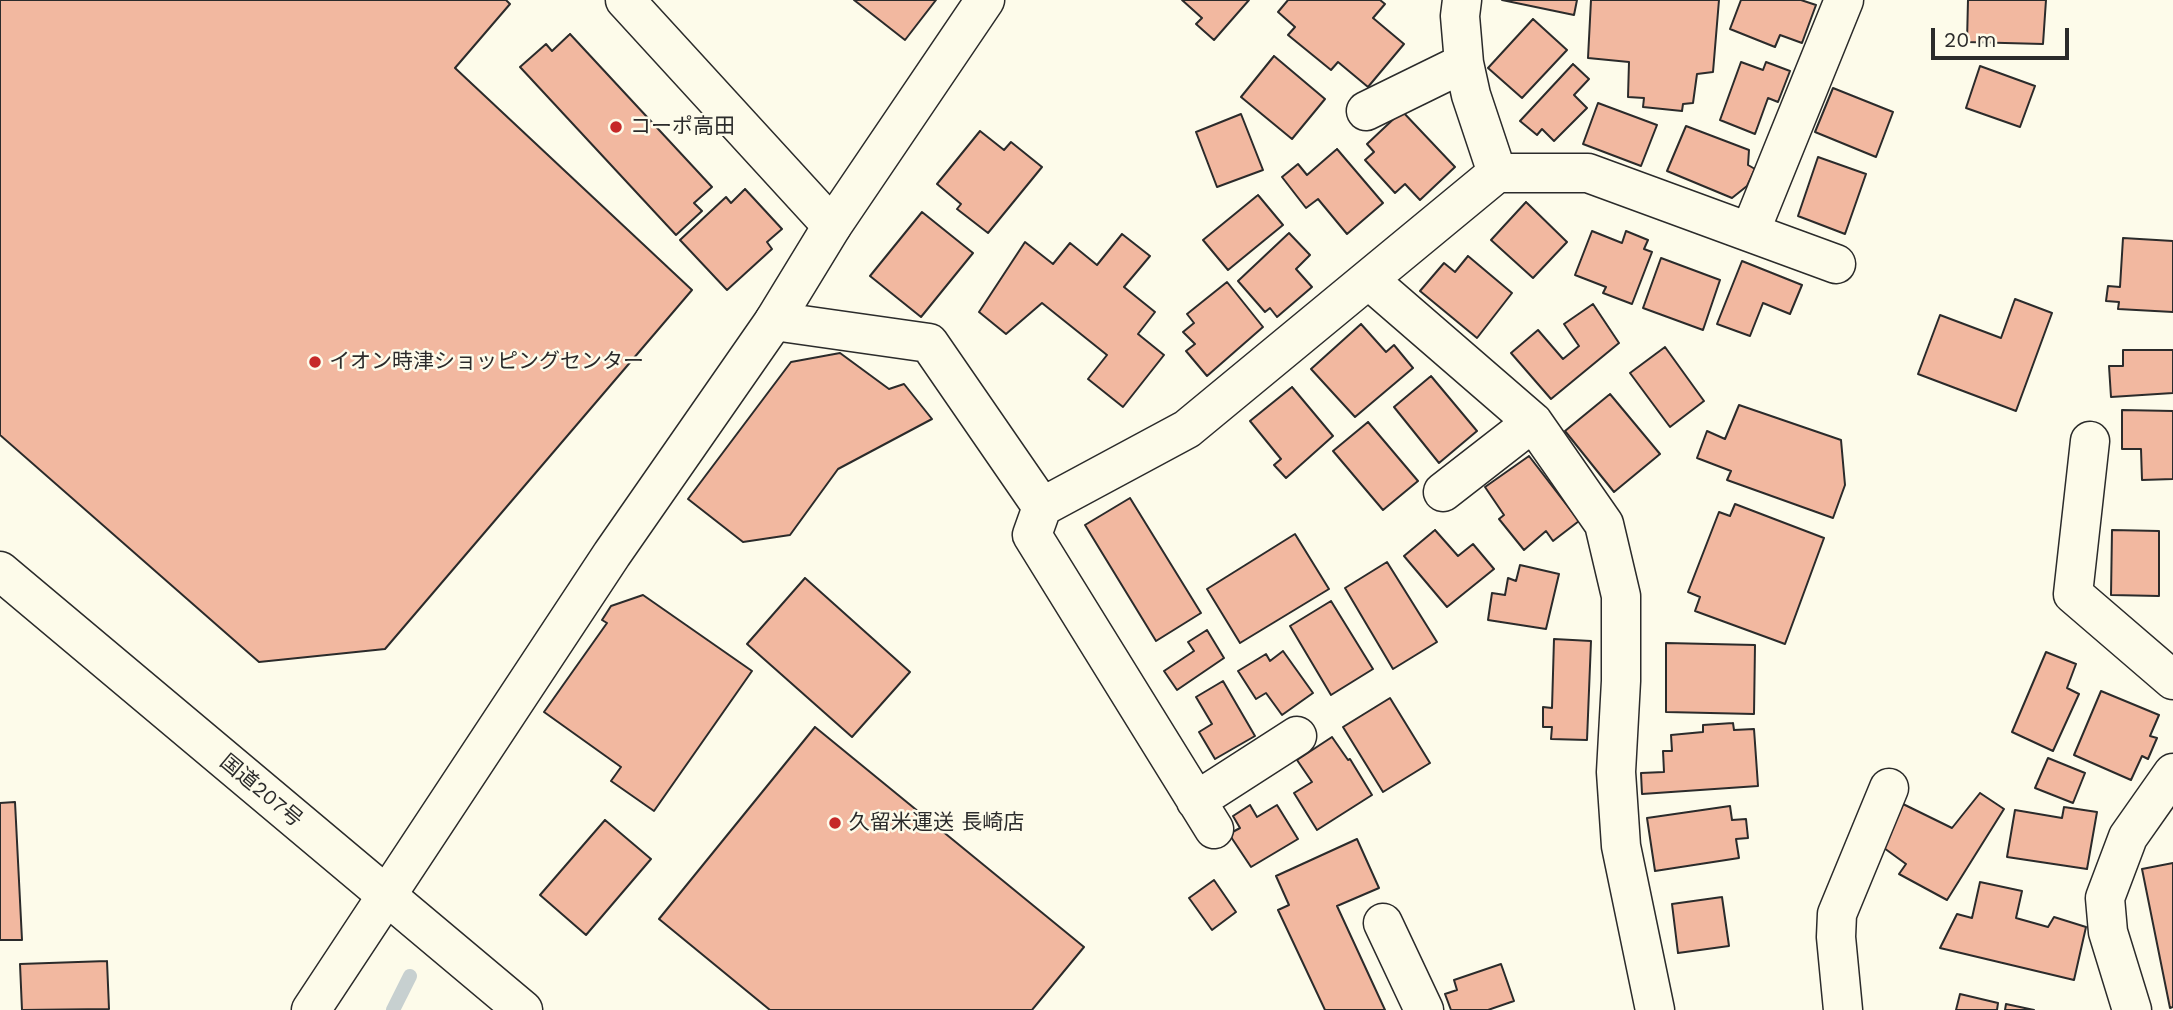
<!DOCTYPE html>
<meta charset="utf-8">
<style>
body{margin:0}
#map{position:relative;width:2173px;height:1010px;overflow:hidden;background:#fdfbea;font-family:"Work Sans",sans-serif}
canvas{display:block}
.scale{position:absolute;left:1931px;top:28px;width:138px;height:32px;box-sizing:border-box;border:4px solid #2b2b2b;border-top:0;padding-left:9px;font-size:21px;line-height:24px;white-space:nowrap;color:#2b2b2b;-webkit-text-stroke:5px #fdfbea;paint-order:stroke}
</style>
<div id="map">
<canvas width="2173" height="1010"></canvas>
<div class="scale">20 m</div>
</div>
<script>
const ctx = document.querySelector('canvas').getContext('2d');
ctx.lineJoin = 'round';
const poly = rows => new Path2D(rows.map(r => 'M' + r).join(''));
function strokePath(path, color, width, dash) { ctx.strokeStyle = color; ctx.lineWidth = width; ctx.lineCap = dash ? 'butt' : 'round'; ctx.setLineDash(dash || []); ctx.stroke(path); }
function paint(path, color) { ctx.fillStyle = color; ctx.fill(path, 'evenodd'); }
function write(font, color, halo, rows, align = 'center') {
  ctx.font = font + ' "Work Sans","Noto Sans JP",sans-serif'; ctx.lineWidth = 5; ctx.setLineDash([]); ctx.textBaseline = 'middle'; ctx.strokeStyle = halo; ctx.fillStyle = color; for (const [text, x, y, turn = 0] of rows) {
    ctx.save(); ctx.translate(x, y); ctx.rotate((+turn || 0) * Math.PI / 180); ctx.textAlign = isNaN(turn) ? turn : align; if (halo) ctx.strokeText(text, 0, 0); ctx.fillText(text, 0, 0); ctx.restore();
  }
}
strokePath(poly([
 [393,1010,410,976]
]), '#c7d0d0', 14);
const building = poly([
 [0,0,506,0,510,4,455,68,692,290,385,649,259,662,0,435,0,0],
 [854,0,936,0,905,40,854,0],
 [1182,0,1249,0,1214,40,1196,24,1202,18,1182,0],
 [1288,0,1380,0,1385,4,1373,18,1404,44,1368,87,1338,62,1331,70,1288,35,1295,27,1278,12,1288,0],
 [1502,0,1577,0,1574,15,1502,0],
 [1591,0,1719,0,1713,72,1697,74,1693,103,1683,104,1682,111,1643,107,1644,98,1628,97,1629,62,1588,58,1591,0],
 [1741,0,1801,0,1816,5,1802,43,1780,35,1775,47,1730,29,1741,0],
 [1968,0,2046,0,2043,44,1967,42,1968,0],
 [1533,19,1567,50,1522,98,1488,68,1533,19],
 [570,34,712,187,694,203,702,211,676,235,520,67,546,44,552,51,570,34],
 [1274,56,1325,99,1292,139,1241,97,1274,56],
 [1741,62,1763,70,1766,62,1790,71,1778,102,1768,98,1755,134,1720,120,1741,62],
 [1573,64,1589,79,1574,95,1587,108,1554,141,1542,129,1537,135,1520,121,1573,64],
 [1980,66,2035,86,2020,127,1966,108,1980,66],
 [1833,88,1893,112,1876,157,1815,132,1833,88],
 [1598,103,1657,125,1641,166,1583,144,1598,103],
 [1402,111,1455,167,1420,200,1405,184,1395,193,1365,160,1374,152,1367,144,1402,111],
 [1241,114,1263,170,1217,187,1196,132,1241,114],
 [1686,126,1749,150,1748,165,1755,169,1747,186,1732,198,1667,171,1686,126],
 [980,131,1004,150,1011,142,1042,167,988,233,957,209,961,204,937,184,980,131],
 [1337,149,1383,203,1347,234,1318,199,1306,208,1282,177,1298,164,1307,175,1337,149],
 [1818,157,1866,174,1845,234,1798,216,1818,157],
 [745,189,782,229,767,242,772,249,727,290,680,240,726,197,731,203,745,189],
 [1258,195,1283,225,1228,270,1203,240,1258,195],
 [1526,202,1567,242,1533,278,1491,240,1526,202],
 [922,212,973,253,921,317,870,276,922,212],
 [1592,231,1622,243,1626,231,1648,240,1644,249,1652,252,1632,304,1603,293,1606,287,1575,275,1592,231],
 [1289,233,1310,255,1296,269,1312,287,1277,317,1270,308,1265,312,1238,281,1289,233],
 [1122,234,1150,256,1124,287,1155,312,1138,334,1164,355,1123,407,1088,379,1107,355,1042,303,1006,334,979,312,1025,242,1053,264,1070,243,1097,265,1122,234],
 [2123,238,2173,241,2173,312,2118,309,2119,302,2106,301,2108,286,2120,287,2123,238],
 [1468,256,1512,293,1477,338,1420,291,1444,263,1455,272,1468,256],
 [1661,258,1720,280,1703,330,1643,308,1661,258],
 [1742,261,1802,285,1790,314,1763,303,1750,336,1717,324,1742,261],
 [1227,282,1263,327,1207,376,1186,351,1195,344,1183,332,1194,323,1187,314,1227,282],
 [2015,299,2052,313,2016,411,1918,374,1940,315,2001,338,2015,299],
 [1593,304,1619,343,1551,399,1511,353,1538,330,1563,359,1579,346,1564,324,1593,304],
 [1361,324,1386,352,1394,345,1413,368,1355,417,1311,369,1361,324],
 [1665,347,1704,401,1670,427,1630,373,1665,347],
 [2123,350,2173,350,2173,393,2111,397,2109,366,2123,366,2123,350],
 [840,353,889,389,904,384,932,419,838,469,790,535,743,542,688,499,791,362,840,353],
 [1431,376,1477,431,1439,463,1394,407,1431,376],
 [1292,387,1333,436,1286,478,1274,465,1281,459,1250,421,1292,387],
 [1610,394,1660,454,1614,492,1565,431,1610,394],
 [1739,405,1841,440,1845,485,1833,518,1727,480,1731,471,1697,458,1707,431,1725,439,1739,405],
 [2122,410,2173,411,2173,479,2142,480,2141,449,2122,449,2122,410],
 [1368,422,1418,481,1383,510,1333,451,1368,422],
 [1529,456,1579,521,1553,541,1546,531,1524,550,1499,519,1504,515,1485,487,1529,456],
 [1130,498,1201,613,1156,641,1085,525,1130,498],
 [1735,504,1824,538,1785,644,1695,611,1700,597,1688,592,1719,512,1730,516,1735,504],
 [1435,530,1458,556,1473,544,1494,569,1447,607,1404,556,1435,530],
 [2112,530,2159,531,2159,596,2111,595,2112,530],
 [1295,534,1329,589,1240,643,1207,589,1295,534],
 [1387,562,1437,642,1393,669,1345,588,1387,562],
 [1520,565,1559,574,1546,629,1488,620,1492,593,1505,595,1508,578,1516,581,1520,565],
 [805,578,910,672,852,737,747,644,805,578],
 [643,595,752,671,654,811,611,781,621,767,544,712,607,623,602,620,611,606,643,595],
 [1331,601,1373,669,1331,695,1290,626,1331,601],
 [1207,630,1224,658,1177,690,1164,671,1194,651,1188,642,1207,630],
 [1554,639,1591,641,1587,740,1551,739,1552,727,1543,727,1543,707,1552,708,1554,639],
 [1666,643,1755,645,1754,714,1666,712,1666,643],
 [1283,651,1313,693,1282,715,1266,693,1256,699,1238,671,1266,654,1270,661,1283,651],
 [2046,652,2076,664,2067,688,2079,694,2053,751,2012,732,2046,652],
 [1223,681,1255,736,1215,759,1199,732,1212,724,1196,697,1223,681],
 [2101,691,2159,715,2150,736,2157,738,2148,759,2142,756,2131,780,2074,755,2101,691],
 [1390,698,1430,763,1383,792,1343,727,1390,698],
 [1733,723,1734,730,1754,729,1758,786,1642,794,1641,773,1664,772,1663,751,1672,751,1671,735,1703,732,1703,725,1733,723],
 [815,727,1084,947,1032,1010,770,1010,659,919,815,727],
 [1332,737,1348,760,1350,759,1372,795,1317,830,1294,793,1312,782,1297,760,1332,737],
 [2048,758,2085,773,2073,803,2035,788,2048,758],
 [1980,793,2004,809,1947,900,1899,874,1906,864,1884,848,1903,804,1952,828,1980,793],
 [15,802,22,940,0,940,0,803,15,802],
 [1250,805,1257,817,1277,805,1298,839,1251,867,1229,834,1240,828,1233,816,1250,805],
 [1730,806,1732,820,1746,819,1748,838,1736,839,1739,858,1655,871,1647,818,1730,806],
 [2064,807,2097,812,2087,869,2007,857,2015,810,2062,818,2064,807],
 [605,820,651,859,586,935,540,895,605,820],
 [1357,839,1379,888,1337,906,1385,1010,1325,1010,1278,910,1289,905,1276,876,1357,839],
 [2173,863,2173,1007,2170,1008,2142,869,2173,863],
 [1214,880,1236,912,1212,930,1189,898,1214,880],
 [1980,882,2022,891,2016,918,2048,927,2054,917,2086,927,2074,980,1940,948,1957,914,1972,918,1980,882],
 [1722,897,1729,946,1678,953,1672,904,1722,897],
 [107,961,109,1009,22,1010,20,964,107,961],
 [1501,964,1514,1001,1488,1010,1451,1010,1445,994,1457,990,1454,980,1501,964],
 [1960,994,1998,1003,1997,1010,1956,1010,1960,994],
 [2006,1004,2034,1010,2005,1010,2006,1004]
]);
paint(building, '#f2b8a0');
strokePath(building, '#2b2b2b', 2);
const minor = poly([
 [625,0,832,226],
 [1366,111,1464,63],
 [1497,173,1588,173,1836,264],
 [1750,232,1844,0],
 [1369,280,1533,422,1604,524,1621,596,1621,681,1616,772,1621,846,1655,1010],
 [774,321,929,343,1042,507,1187,429,1497,173,1471,95,1464,63,1460,16,1462,0],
 [2090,441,2073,594,2173,680],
 [1443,492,1533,422],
 [1042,507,1032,535,1214,829],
 [1196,801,1297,736],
 [1383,923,1424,1010],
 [1843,1010,1836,937,1837,914,1889,788],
 [2132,1010,2108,932,2105,898,2128,837,2173,773]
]);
const tertiary = poly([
 [311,1010,612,554,774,321,832,226,985,0]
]);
const trunk = poly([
 [0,571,523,1010]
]);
strokePath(minor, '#2b2b2b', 41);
strokePath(tertiary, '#2b2b2b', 41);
strokePath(trunk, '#2b2b2b', 41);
strokePath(minor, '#fdfbea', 38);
strokePath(tertiary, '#fdfbea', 38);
strokePath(trunk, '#fdfbea', 38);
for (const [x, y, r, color] of [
 [616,127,7,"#c62828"],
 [315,362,7,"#c62828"],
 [835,823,7,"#c62828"]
]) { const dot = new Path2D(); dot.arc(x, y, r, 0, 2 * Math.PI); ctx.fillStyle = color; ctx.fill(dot); strokePath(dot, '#fdfbea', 2.5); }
write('21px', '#2b2b2b', '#fdfbea', [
 ["コーポ高田",630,127],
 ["イオン時津ショッピングセンター",329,362],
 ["久留米運送 長崎店",849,823]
], 'left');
write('21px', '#2b2b2b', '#fdfbea', [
 ["国道207号",261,791,40]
]);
</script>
